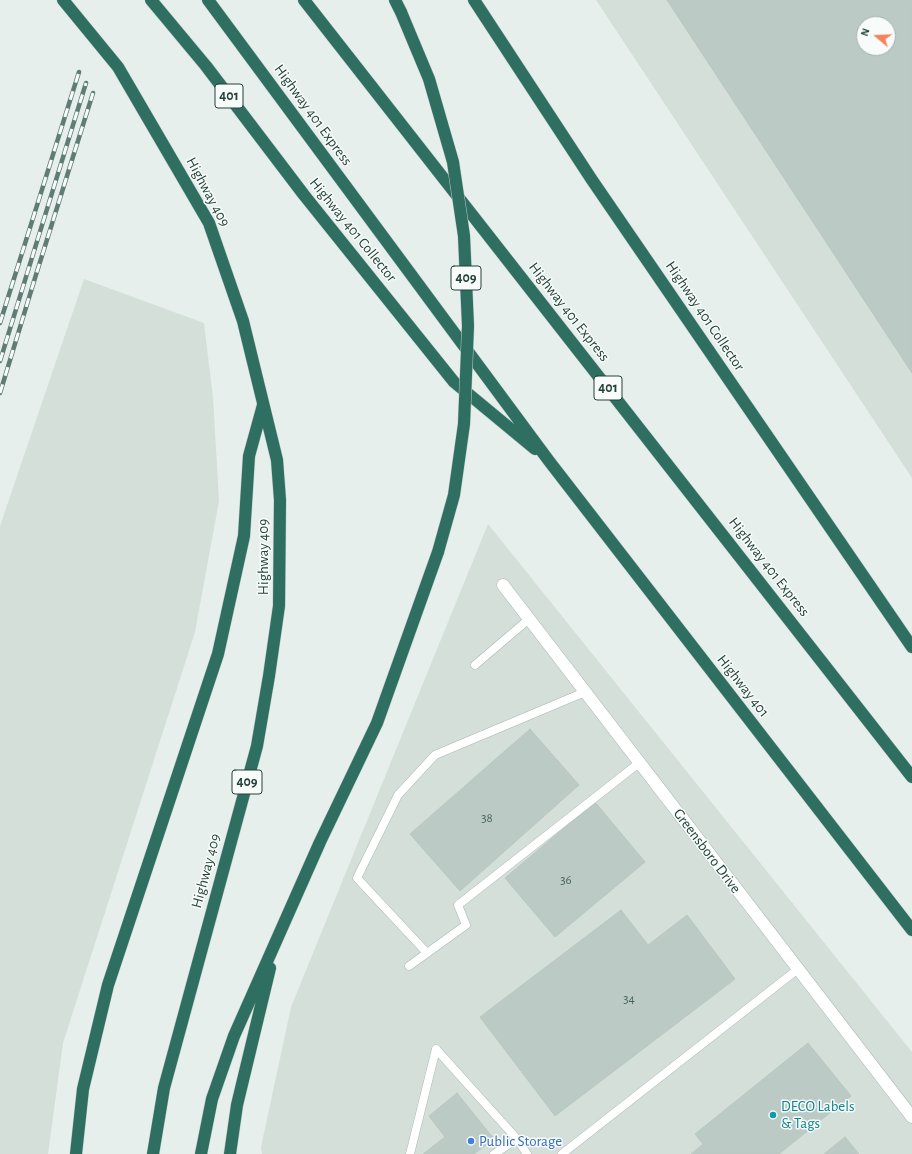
<!DOCTYPE html>
<style>
body{margin:0}
#map{position:relative;width:912px;height:1154px;overflow:hidden;background:#e6efeb;font-family:"Alegreya Sans",sans-serif}
canvas{display:block}
.north{position:absolute;left:856px;top:16px;width:40px;height:40px;box-sizing:border-box;background:#f7fbf9;border:1px solid #a3b1ad;border-radius:50%;rotate:289deg;font-size:11px;font-weight:700;line-height:16px;text-align:center;color:#24423a}
.north::after{content:'';display:block;margin:auto;width:14px;height:18px;background:#f4845f;clip-path:polygon(50% 0,100% 100%,50% 72%,0 100%)}
</style>
<div id="map">
<canvas width="912" height="1154"></canvas>
<div class="north">N</div>
</div>
<script>
const ctx = document.querySelector('canvas').getContext('2d');
ctx.lineJoin = 'round';
function paint(path, color) { ctx.fillStyle = color; ctx.fill(path, 'evenodd'); }
const poly = rows => new Path2D(rows.map(r => 'M' + r).join(''));
function strokePath(path, color, width, dash) { ctx.strokeStyle = color; ctx.lineWidth = width; ctx.lineCap = dash ? 'butt' : 'round'; ctx.setLineDash(dash || []); ctx.stroke(path); }
function write(font, color, halo, rows, align = 'center') {
  ctx.font = font + ' "Alegreya Sans",sans-serif'; ctx.lineWidth = 3; ctx.setLineDash([]); ctx.textBaseline = 'middle'; ctx.strokeStyle = halo; ctx.fillStyle = color; for (const [text, x, y, turn = 0] of rows) {
    ctx.save(); ctx.translate(x, y); ctx.rotate((+turn || 0) * Math.PI / 180); ctx.textAlign = isNaN(turn) ? turn : align; if (halo) ctx.strokeText(text, 0, 0); ctx.fillText(text, 0, 0); ctx.restore();
  }
}
paint(poly([
 [596,0,912,0,912,478],
 [864,24,888,24,888,48,864,48],
 [84,279,204,323,213,398,219,501,195,632,63,1043,48,1154,0,1154,0,526],
 [488,524,912,1052,912,1154,262,1154,261,1147,291,1007]
]), '#d4dfda');
const building = poly([
 [667,0,912,0,912,373,667,0],
 [864,24,888,24,888,48,864,48,864,24],
 [530,729,579,785,460,891,410,834,530,729],
 [595,802,645,862,555,937,505,878,595,802],
 [621,910,648,945,687,915,735,979,555,1116,480,1017,621,910],
 [808,1043,851,1096,779,1154,691,1154,703,1144,695,1134,808,1043],
 [457,1093,494,1139,474,1154,423,1154,445,1137,429,1116,457,1093],
 [845,1137,859,1154,824,1154,845,1137]
]);
paint(building, '#bbcac4');
strokePath(building, '#b8c9c2', 1);
const service = poly([
 [475,665,529,619],
 [585,692,435,755,398,795,357,878,427,953,466,925,458,905,639,763],
 [409,966,427,953],
 [436,1049,517,1139],
 [410,1154,436,1049],
 [494,1154,517,1139,527,1154],
 [562,1154,798,969]
]);
const minor = poly([
 [503,585,912,1117]
]);
const motorway = poly([
 [63,0,118,67,209,223,243,321,277,460,280,500,279,606,269,676,257,746,164,1088,153,1154],
 [151,0,206,66,304,195,454,382,535,449],
 [208,0,549,461,912,930],
 [304,0,912,777],
 [395,0,401,12],
 [474,0,592,180,912,647],
 [76,1154,83,1089,108,985,218,654,244,536,249,456,263,405],
 [201,1154,212,1099,234,1036,320,842,377,723,438,552],
 [230,1154,237,1105,270,968]
]);
strokePath(service, '#a8b8b2', 9);
strokePath(minor, '#a8b8b2', 13);
strokePath(motorway, '#c2cac8', 13);
strokePath(service, '#fff', 8);
strokePath(minor, '#fff', 12);
strokePath(motorway, '#2f6f62', 12);
const rail = poly([
 [0,323,79,72],
 [0,361,86,83],
 [0,393,35,278,93,93]
]);
strokePath(rail, '#5f7d75', 4.5);
strokePath(rail, '#f7fbf9', 3, [9]);
const motorwayBridge = poly([
 [401,12,429,79,453,162,464,236,468,326,464,424,454,495,438,552]
]);
strokePath(motorwayBridge, '#c2cac8', 13, []);
strokePath(motorwayBridge, '#2f6f62', 12);
for (const [x, y, r, color] of [
 [773,1115,4,"#0f9aa8"],
 [471,1141,4,"#3f7fe0"]
]) { const dot = new Path2D(); dot.arc(x, y, r, 0, 2 * Math.PI); ctx.fillStyle = color; ctx.fill(dot); strokePath(dot, '#f7fbf9', 1.5); }
write('13px', '#4a645c', null, [
 ["38",487,818],
 ["36",566,880],
 ["34",629,999]
]);
for (const [x, y, w] of [
 [229,96,28],
 [466,278,30],
 [608,388,28],
 [247,782,30]
]) { const box = new Path2D(); box.roundRect(x - w / 2, y - 12, w, 24, 3); ctx.fillStyle = '#f7fbf9'; ctx.fill(box); strokePath(box, '#24423a', 1); }
write('bold 14px', '#24423a', null, [
 ["401",229,96],
 ["409",466,278],
 ["401",608,388],
 ["409",247,782]
]);
write('15px', '#24423a', '#f7fbf9', [
 ["Highway 401 Express",313,115,54],
 ["Highway 409",208,192,62],
 ["Highway 401 Collector",353,230,51],
 ["Highway 401 Express",569,312,52],
 ["Highway 401 Collector",705,316,56],
 ["Highway 409",263,557,-90],
 ["Highway 401 Express",769,567,52],
 ["Highway 401",743,686,52],
 ["Greensboro Drive",707,851,53],
 ["Highway 409",206,871,-75]
]);
write('15px', '#0d838f', '#f7fbf9', [
 ["DECO Labels",781,1106],
 ["& Tags",781,1123]
], 'left');
write('15px', '#366cbe', '#f7fbf9', [
 ["Public Storage",479,1141]
], 'left');
</script>
